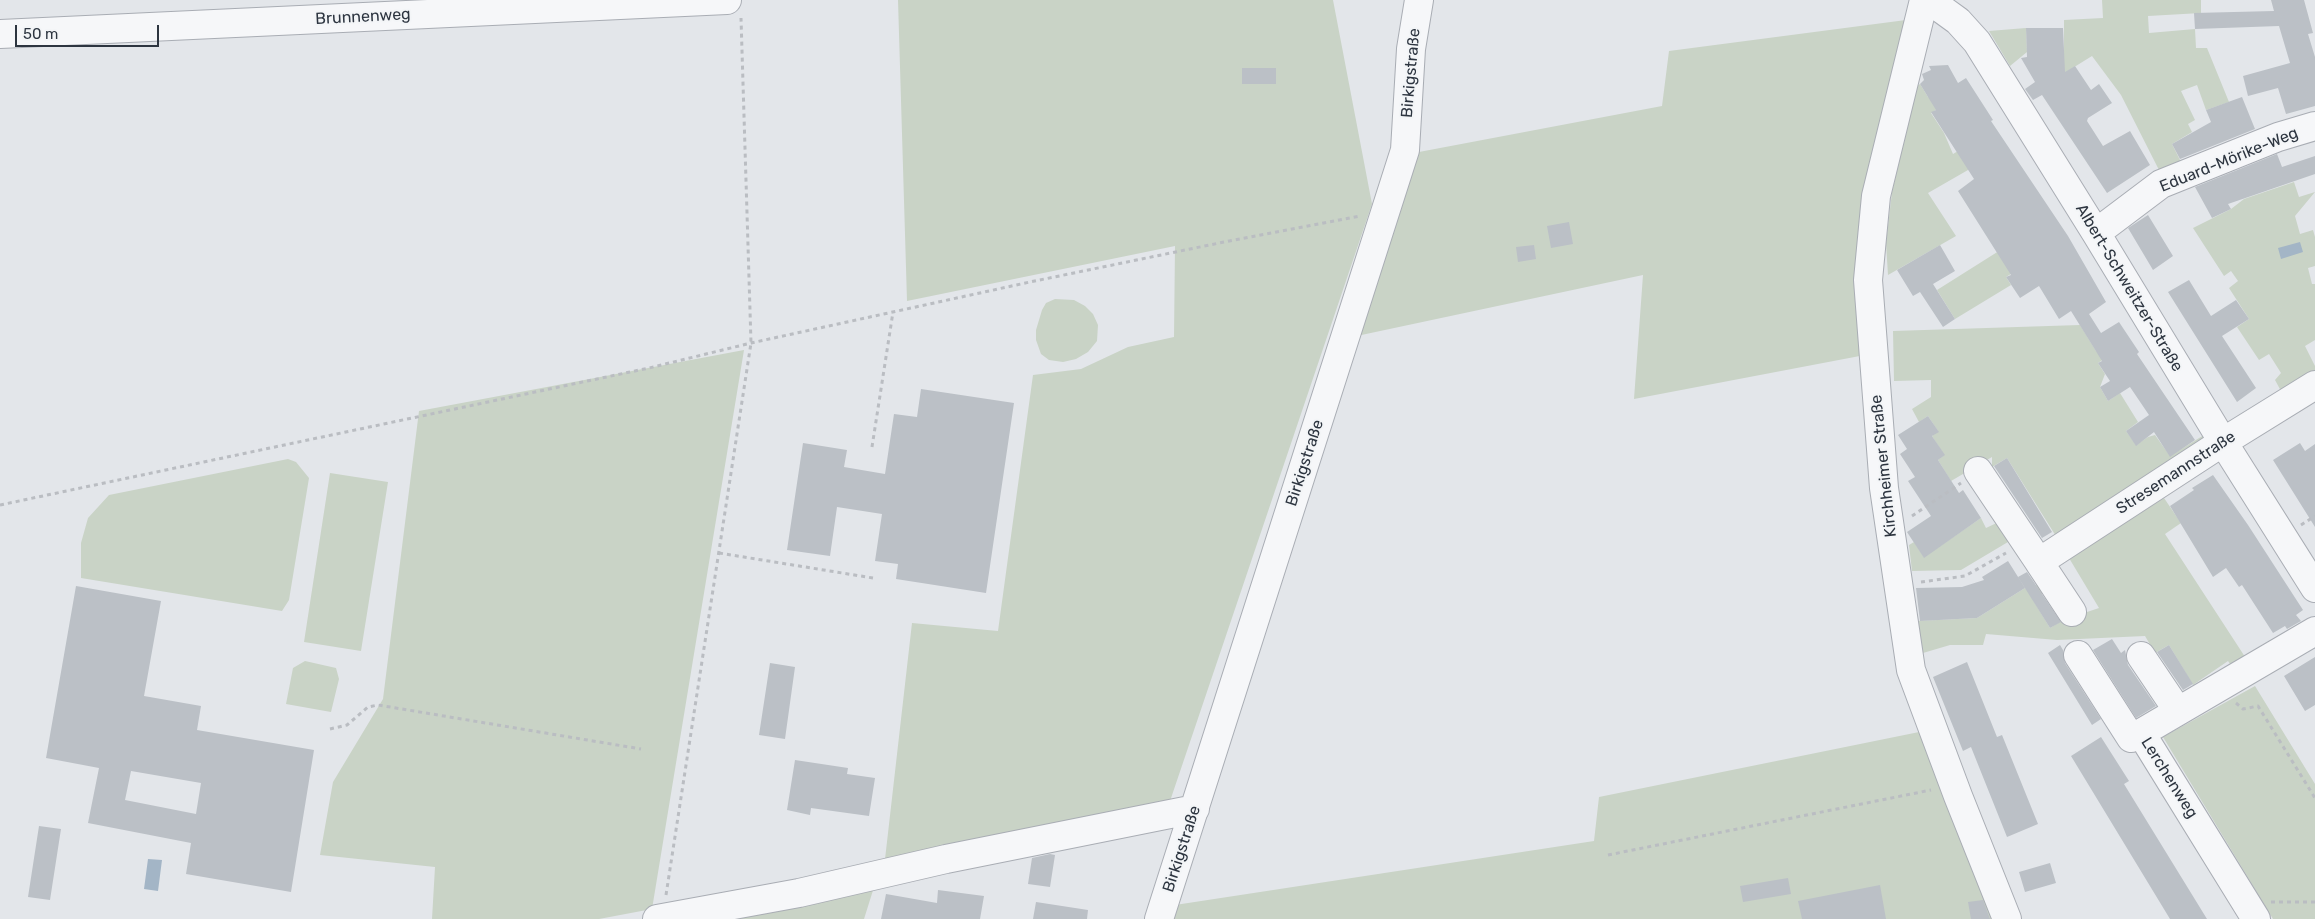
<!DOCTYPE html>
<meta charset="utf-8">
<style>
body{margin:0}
#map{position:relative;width:2315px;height:919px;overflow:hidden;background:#e3e6ea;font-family:Rubik,sans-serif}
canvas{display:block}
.scale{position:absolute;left:15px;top:25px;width:144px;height:22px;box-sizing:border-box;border:2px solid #2d3540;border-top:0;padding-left:6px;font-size:15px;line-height:18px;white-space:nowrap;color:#2d3540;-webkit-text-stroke:4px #f3f5f7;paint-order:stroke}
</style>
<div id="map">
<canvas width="2315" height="919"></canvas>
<div class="scale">50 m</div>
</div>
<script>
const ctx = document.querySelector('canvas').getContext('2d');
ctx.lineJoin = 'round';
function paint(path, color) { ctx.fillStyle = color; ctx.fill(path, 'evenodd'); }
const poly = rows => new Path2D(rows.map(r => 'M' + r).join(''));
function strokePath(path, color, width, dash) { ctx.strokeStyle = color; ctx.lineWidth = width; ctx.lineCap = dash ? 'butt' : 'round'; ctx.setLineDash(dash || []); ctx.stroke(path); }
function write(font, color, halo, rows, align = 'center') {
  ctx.font = font + ' Rubik,sans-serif'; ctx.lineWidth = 4; ctx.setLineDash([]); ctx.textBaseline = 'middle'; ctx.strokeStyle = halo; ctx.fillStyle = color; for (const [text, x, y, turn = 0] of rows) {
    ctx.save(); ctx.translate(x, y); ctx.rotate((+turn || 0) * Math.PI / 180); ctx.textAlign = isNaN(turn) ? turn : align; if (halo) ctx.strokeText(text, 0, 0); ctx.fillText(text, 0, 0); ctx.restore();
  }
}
paint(poly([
 [898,0,1333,0,1372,204,1168,807,884,868,912,623,998,631,1033,375,1081,369,1128,347,1174,337,1175,246,907,301],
 [2102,0,2201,0,2201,13,2148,16,2149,33,2195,29,2196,48,2207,48,2229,102,2206,110,2197,85,2181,91,2195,120,2188,124,2192,132,2172,144,2181,162,2160,172,2121,95,2092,56,2055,79,2046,52,2064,51,2064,20,2103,18],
 [1906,20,1865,355,1634,399,1643,275,1352,337,1398,199,1419,152,1662,106,1669,51],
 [2026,28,2027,52,2010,66,1989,31],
 [1920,84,1928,97,1950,101,1931,113,1944,133,1953,154,1968,145,1968,170,1928,193,1956,236,1888,275,1886,243,1892,192,1917,86],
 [2294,182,2299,197,2315,192,2295,216,2300,234,2313,230,2315,237,2315,266,2308,268,2312,284,2315,284,2315,340,2305,346,2315,366,2315,378,2281,391,2275,380,2281,373,2269,354,2259,360,2237,327,2249,319,2229,288,2238,281,2231,271,2224,276,2193,228,2231,209,2244,199],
 [2010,244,2025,265,2006,277,2011,285,1955,319,1937,290],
 [1055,299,1074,300,1085,306,1093,314,1098,325,1097,341,1088,352,1076,359,1063,362,1049,360,1041,354,1036,340,1036,330,1042,310,1046,303],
 [2080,325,2096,351,2108,356,2098,363,2105,374,2100,387,2108,401,2120,393,2138,422,2126,431,2136,445,2148,437,2155,435,2170,456,2204,435,2209,443,2059,541,2007,458,1992,467,1992,457,1951,481,1938,460,1944,455,1932,436,1938,431,1928,416,1919,422,1912,409,1931,397,1931,380,1894,381,1893,331],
 [744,350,652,909,599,919,432,919,435,867,320,855,333,782,383,699,419,411],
 [288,459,296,462,309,478,289,600,282,611,81,578,81,543,88,518,109,495],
 [330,473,388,482,361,651,304,642],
 [2164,498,2181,523,2165,534,2249,663,2235,671,2228,661,2193,685,2169,645,2155,653,2145,636,2057,640,1986,634,1983,645,1950,645,1923,653,1917,621,1977,618,2025,588,2028,590,2042,582,2046,592,2033,600,2050,628,2063,620,2099,608,2069,558],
 [1981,518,1986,528,2003,520,2013,539,1961,570,1912,571,1909,545,1914,542,1924,557],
 [305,661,336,668,339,679,331,712,286,704,293,668],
 [2255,686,2315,784,2315,919,2273,919,2163,737],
 [1929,730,2000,919,1170,919,1175,905,1594,841,1599,797],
 [875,884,864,919,709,919]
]), '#c9d3c6');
paint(poly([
 [2300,242,2303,252,2281,259,2278,248],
 [148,859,162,860,158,891,144,889]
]), '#a3b5c6');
paint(poly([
 [2271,0,2304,0,2313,33,2308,34,2315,57,2315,106,2286,114,2278,88,2248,96,2243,76,2290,63,2279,26,2195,29,2194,13,2274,11],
 [2026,28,2063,28,2065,72,2075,66,2091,90,2099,84,2112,103,2088,118,2087,121,2103,146,2130,131,2150,165,2107,193,2042,95,2033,100,2025,89,2035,82,2021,58,2027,57],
 [1948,65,1958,83,1966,78,1993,120,1991,121,2068,236,2106,302,2089,314,2101,333,2119,322,2139,352,2137,354,2195,440,2170,457,2154,432,2136,446,2126,431,2149,415,2130,387,2108,401,2100,387,2110,381,2098,363,2102,361,2071,311,2059,319,2039,286,2020,298,2006,277,2011,275,1958,191,1974,179,1931,112,1936,110,1920,84,1924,80,1922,74,1931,70,1929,66],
 [1242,68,1276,68,1276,84,1242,84],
 [2242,97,2255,129,2180,159,2172,144,2211,122,2206,110],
 [2277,154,2282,167,2315,156,2315,174,2228,204,2231,209,2212,218,2195,187],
 [2148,215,2173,256,2153,270,2128,228],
 [1569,222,1573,244,1551,248,1547,226],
 [1534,245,1536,259,1518,262,1516,247],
 [1940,245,1955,271,1933,284,1955,319,1943,327,1920,292,1913,296,1897,270],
 [2189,280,2211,316,2236,300,2249,319,2222,336,2256,388,2237,402,2168,292],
 [921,389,1014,403,986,593,896,579,898,564,875,561,882,514,837,507,830,556,787,550,803,443,847,450,844,467,885,474,894,414,917,417],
 [1928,416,1939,432,1932,436,1945,455,1938,460,1959,493,1963,490,1981,518,1924,558,1907,532,1931,516,1908,481,1915,477,1900,454,1907,449,1898,435],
 [2300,443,2305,451,2315,444,2315,527,2273,460],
 [2007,458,2052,532,2042,538,1994,466],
 [2213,475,2248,525,2303,610,2296,615,2301,621,2287,629,2285,626,2273,633,2242,585,2239,587,2226,568,2213,577,2170,506,2194,490,2192,488],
 [2008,561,2025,588,1977,618,1920,621,1916,588,1962,587,1984,580,1982,577],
 [2027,572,2061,622,2050,628,2018,577],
 [76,586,161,601,144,696,201,706,197,730,314,750,291,892,186,874,191,843,88,823,99,768,46,758],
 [131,771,201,783,196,814,125,800],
 [2112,639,2121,653,2125,650,2128,665,2156,706,2136,718,2093,650],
 [2060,645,2063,650,2065,663,2101,719,2092,725,2048,653],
 [2169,645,2193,684,2183,690,2157,652],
 [2315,657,2315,705,2305,711,2284,676],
 [1967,662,1997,737,2002,735,2038,824,2007,837,1971,747,1963,751,1933,677],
 [770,663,795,667,785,739,759,735],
 [2101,737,2129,781,2124,784,2207,919,2170,919,2071,756],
 [795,760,848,768,847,774,875,778,869,816,811,808,810,815,787,810],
 [39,826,61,829,50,900,28,897],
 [1050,854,1055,855,1050,887,1028,884,1032,858],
 [2050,863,2056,883,2025,892,2019,872],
 [1788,878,1791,894,1743,902,1740,886],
 [1880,885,1886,919,1802,919,1798,901],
 [938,890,984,896,980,919,881,919,886,894,937,903],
 [1983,900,1990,919,1971,919,1968,902],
 [1036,902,1088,910,1087,919,1033,919]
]), '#bbc0c6');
const minor = poly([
 [1924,0,1876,196,1868,280,1884,488,1911,670,1958,796,2007,919],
 [1929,0,1958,21,1977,42,2096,233,2223,442,2315,588],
 [0,34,727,0],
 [2096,233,2161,184,2278,137,2315,126],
 [1978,471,2039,562,2223,442,2315,385],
 [2039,562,2072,612],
 [2078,655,2131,738,2141,733],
 [2141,656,2178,711],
 [657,919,799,893,946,859,1195,809],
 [1159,919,1405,150,1411,49,1419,0],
 [2256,919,2141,733,2315,631]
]);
strokePath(minor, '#a9adb4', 30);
strokePath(poly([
 [872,447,893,312],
 [0,505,649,368,751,343,1030,282,1224,242,1360,216],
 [1912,516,1961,483],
 [2301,525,2315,516],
 [719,553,873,578],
 [1921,582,1965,576,2006,553],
 [2236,703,2243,709,2258,706,2315,798],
 [330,729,347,725,368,707,378,705,641,749],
 [1608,855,1931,790],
 [666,895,751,343,741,18],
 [2271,902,2315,902]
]), '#babdc2', 3, [4, 4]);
strokePath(minor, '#f6f7f9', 28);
write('16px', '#2d3540', '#f3f5f7', [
 ["Brunnenweg",363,17,-3],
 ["Birkigstraße",1411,73,-85],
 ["Eduard-Mörike-Weg",2229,160,-22],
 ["Albert-Schweitzer-Straße",2129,288,59],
 ["Birkigstraße",1305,463,-72],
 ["Kirchheimer Straße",1884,466,-96],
 ["Stresemannstraße",2176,473,-33],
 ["Lerchenweg",2169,778,58],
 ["Birkigstraße",1182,849,-72]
]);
</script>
